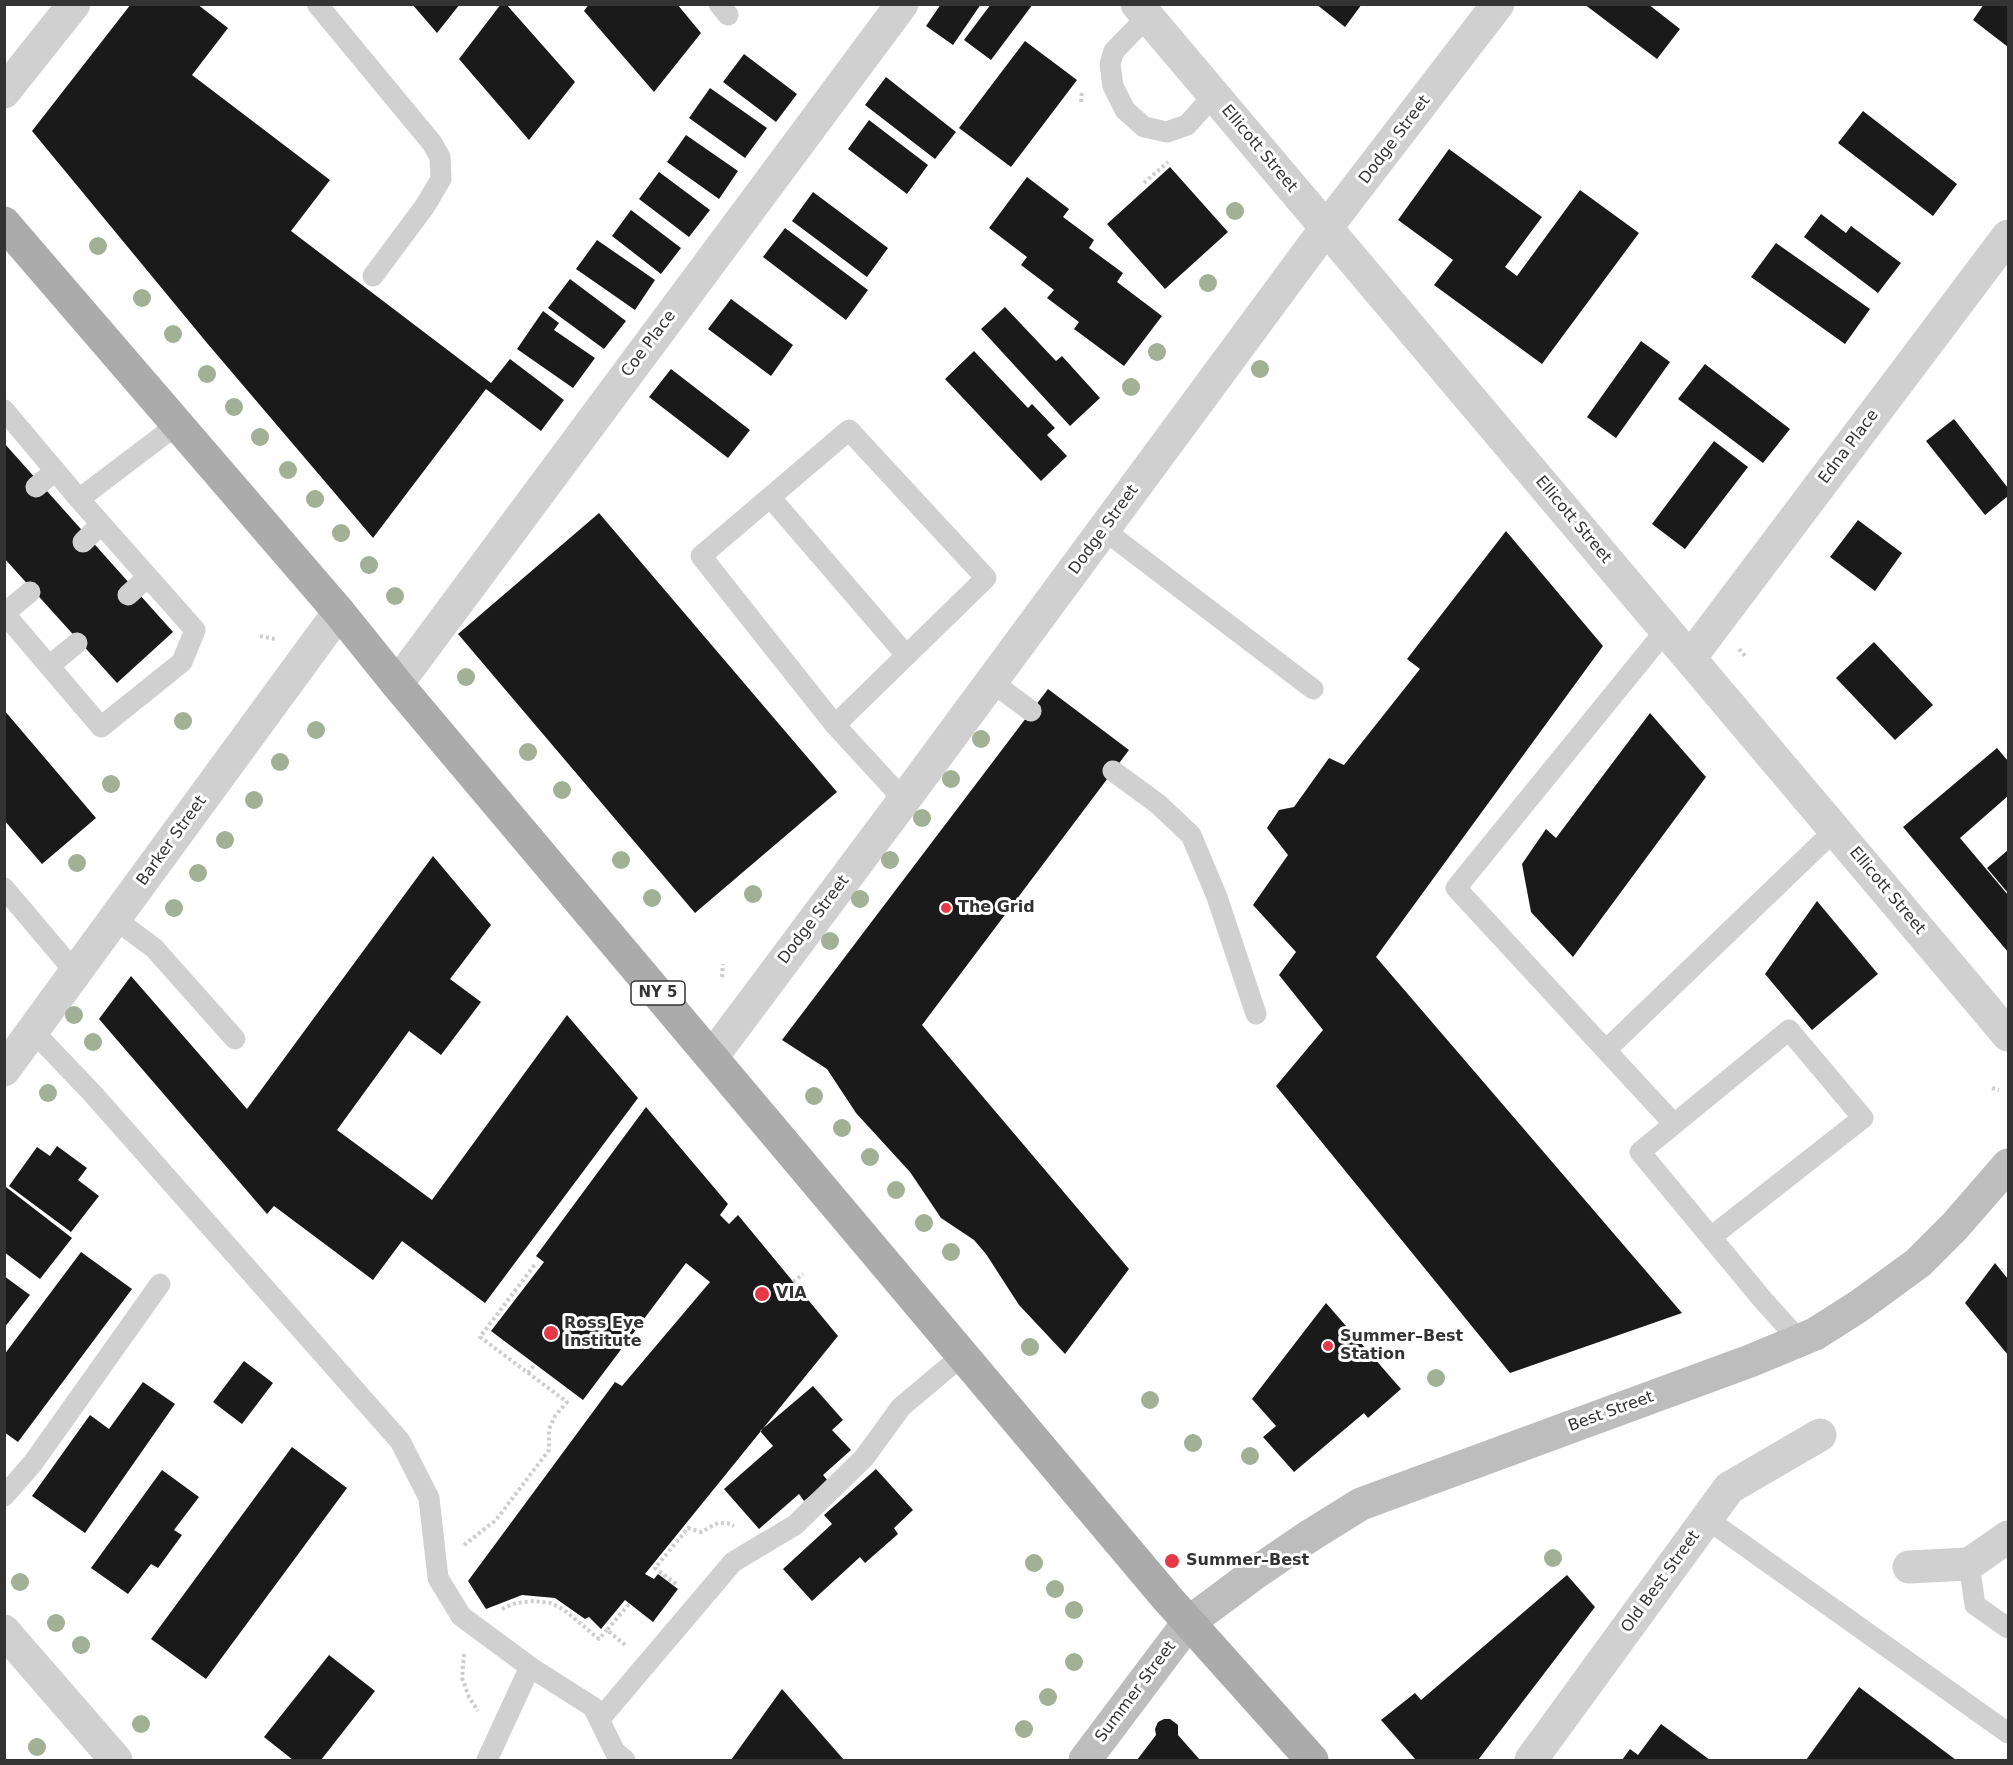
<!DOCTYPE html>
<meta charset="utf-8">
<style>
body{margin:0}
#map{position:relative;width:2013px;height:1765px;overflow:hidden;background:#fff;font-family:"DejaVu Sans",sans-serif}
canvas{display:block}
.frame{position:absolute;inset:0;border:6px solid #333;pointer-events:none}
</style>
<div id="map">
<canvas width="2013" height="1765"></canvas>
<div class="frame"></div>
</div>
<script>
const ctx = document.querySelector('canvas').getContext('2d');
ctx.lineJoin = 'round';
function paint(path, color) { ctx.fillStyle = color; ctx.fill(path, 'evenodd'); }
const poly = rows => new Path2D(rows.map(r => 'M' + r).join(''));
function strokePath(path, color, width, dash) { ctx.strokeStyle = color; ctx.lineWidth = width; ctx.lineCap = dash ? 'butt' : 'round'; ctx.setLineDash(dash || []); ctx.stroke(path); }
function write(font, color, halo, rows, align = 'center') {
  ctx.font = font + ' "DejaVu Sans",sans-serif'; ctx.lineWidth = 6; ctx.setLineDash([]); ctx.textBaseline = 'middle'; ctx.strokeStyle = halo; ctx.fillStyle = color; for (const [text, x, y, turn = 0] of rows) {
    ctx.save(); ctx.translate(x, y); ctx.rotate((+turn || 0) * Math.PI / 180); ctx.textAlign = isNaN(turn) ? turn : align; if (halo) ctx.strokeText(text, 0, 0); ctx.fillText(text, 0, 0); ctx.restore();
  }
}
paint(poly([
 [131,4,197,4,228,28,192,75,330,180,291,231,491,383,510,359,564,400,541,431,486,389,373,538,207,343,32,131],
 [412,4,460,4,437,33],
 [501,4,506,4,575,82,529,140,459,59],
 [589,4,677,4,701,33,654,92,584,11],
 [941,4,981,4,953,45,926,26],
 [991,4,1033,4,991,60,964,40],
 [1316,4,1362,4,1345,27],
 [1584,4,1648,4,1680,29,1657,59],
 [1984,4,2008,4,2008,47,1973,20],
 [1025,41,1077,80,1011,167,959,128],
 [744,54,797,94,776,122,723,82],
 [886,77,956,132,935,159,865,105],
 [710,88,767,128,745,158,689,118],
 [1863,111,1957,184,1933,216,1838,143],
 [869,120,928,165,907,194,848,149],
 [686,135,738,171,719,199,667,162],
 [1449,149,1542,217,1505,267,1517,276,1580,190,1639,233,1542,364,1434,285,1453,260,1398,220],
 [1170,167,1228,232,1165,289,1107,224],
 [659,172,710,210,689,237,639,199],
 [1027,177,1069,209,1063,217,1094,240,1089,248,1123,273,1117,282,1162,316,1124,366,1074,329,1079,322,1047,298,1054,290,1021,265,1027,257,989,228],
 [813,192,888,248,867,277,792,221],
 [631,210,681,248,661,274,612,236],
 [1821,214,1846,233,1851,226,1901,263,1878,293,1804,237],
 [785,228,868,290,846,320,763,257],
 [597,240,655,280,635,310,576,269],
 [1776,243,1870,309,1845,344,1751,277],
 [570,279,626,321,604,349,548,308],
 [731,299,793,345,771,376,708,329],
 [1005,307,1056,361,1062,356,1100,398,1070,426,981,329],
 [543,311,559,323,554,330,595,358,573,388,517,349],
 [1641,341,1670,362,1616,438,1587,417],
 [974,351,1028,408,1032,404,1055,428,1047,435,1067,456,1041,481,945,379],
 [1705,364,1790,429,1763,463,1678,399],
 [671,369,750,430,728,458,649,397],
 [1954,419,2008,488,2008,496,1985,515,1926,441],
 [1714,441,1748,467,1685,549,1652,524],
 [4,443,173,632,117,683,4,558],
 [599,513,837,792,695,913,458,634],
 [1858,520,1902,553,1875,591,1830,557],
 [1506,531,1603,646,1376,957,1682,1313,1510,1373,1276,1086,1323,1030,1279,975,1296,952,1253,905,1288,855,1267,828,1279,810,1294,807,1329,758,1344,765,1420,669,1407,659],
 [1874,642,1933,705,1895,740,1836,678],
 [1048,689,1129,750,922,1025,1129,1269,1065,1354,1019,1305,986,1254,974,1240,941,1218,910,1172,856,1113,827,1069,782,1040],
 [4,710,96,818,42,864,4,820],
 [1650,713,1706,777,1573,957,1531,912,1522,864,1546,829,1556,838],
 [1997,748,2008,761,2008,796,1960,838,2008,895,2008,952,1903,827],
 [2008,850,2008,893,1987,868],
 [433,856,491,925,450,979,481,1002,441,1055,409,1031,337,1130,432,1200,567,1015,638,1098,485,1303,402,1241,373,1280,274,1206,267,1214,99,1019,131,976,247,1109],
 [1817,901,1878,974,1812,1030,1765,974],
 [646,1107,728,1204,720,1215,729,1224,738,1215,838,1336,645,1574,654,1579,658,1574,678,1589,653,1622,625,1600,601,1629,589,1617,585,1619,555,1598,522,1595,486,1609,468,1581,615,1382,622,1386,710,1282,686,1263,583,1400,491,1331,544,1262,536,1256],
 [57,1146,87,1168,78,1180,99,1196,71,1232,9,1186,37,1147,50,1156],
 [6,1187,72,1238,40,1279,4,1252],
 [81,1252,132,1289,18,1442,4,1432,4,1355],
 [1995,1263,2008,1279,2008,1355,1965,1303],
 [4,1276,30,1295,4,1328],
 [1326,1303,1401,1389,1368,1418,1364,1413,1294,1472,1263,1437,1276,1426,1252,1399],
 [244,1361,273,1383,242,1424,213,1402],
 [143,1382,175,1404,85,1533,32,1496,90,1415,109,1429],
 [813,1386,843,1420,832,1430,851,1450,823,1475,828,1481,804,1501,799,1494,759,1529,724,1489,773,1446,760,1431],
 [292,1447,347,1488,206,1679,151,1639],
 [876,1469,913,1510,894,1528,898,1534,865,1563,860,1557,812,1601,783,1569,832,1524,824,1515],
 [162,1470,199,1497,174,1530,182,1535,158,1568,151,1564,128,1594,91,1568],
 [1567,1575,1595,1607,1478,1760,1416,1760,1381,1720,1415,1693,1421,1700],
 [329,1655,375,1691,321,1760,293,1760,264,1737],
 [1859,1687,1956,1760,1806,1760],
 [782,1689,844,1760,731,1760],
 [1164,1719,1170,1719,1178,1725,1178,1735,1200,1760,1137,1760,1156,1735,1155,1729,1158,1722],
 [1661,1724,1710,1760,1622,1760,1630,1749,1638,1755]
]), '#1a1a1a');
strokePath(poly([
 [1081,102,1082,91],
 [1144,183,1168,162],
 [260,636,275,639],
 [1739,649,1746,657],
 [722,977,723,964],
 [1992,1088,1999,1090],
 [793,1282,803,1274],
 [528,1373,535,1364],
 [464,1545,496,1520,549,1450,549,1429,555,1416,567,1402,480,1337,536,1263],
 [676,1584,655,1568,688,1528,701,1532,718,1523,727,1523,734,1526],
 [502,1609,516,1603,534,1601,550,1603,563,1609,599,1639,607,1630],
 [625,1645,607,1630,630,1603],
 [464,1654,462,1678,469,1697,478,1711]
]), '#cdcdcd', 4, [3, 3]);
strokePath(poly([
 [317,4,432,143,440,157,441,179,425,206,373,276],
 [719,4,728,15],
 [1147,17,1114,51,1110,64,1113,86,1125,110,1144,127,1167,132,1187,125,1214,95],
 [4,410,79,499,178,424],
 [36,487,55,471],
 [770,497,906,655],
 [1104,530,1313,689],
 [83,542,101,524],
 [128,595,148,577],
 [4,613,101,727,182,662,195,630,79,499],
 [5,613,30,592],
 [1666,630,1456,888,1674,1124],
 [49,666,77,643],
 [992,682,1031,711],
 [835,725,986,578,849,430,701,556,835,725,904,800],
 [1113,771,1158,804,1191,835,1217,897,1256,1014],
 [4,888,76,973],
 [115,919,154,948,235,1039],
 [33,1031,93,1094,400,1441,429,1498,438,1578,461,1616,530,1667],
 [1606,1050,1835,830],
 [1711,1237,1863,1118,1789,1030,1640,1152,1763,1300,1799,1340],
 [4,1496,33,1463,160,1284],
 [1707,1519,2008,1733],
 [1969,1564,1975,1605,2008,1628],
 [599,1720,733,1562,795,1525,864,1458,901,1407,963,1355],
 [487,1760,530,1667,593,1707,615,1752,625,1760]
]), '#d0d0d0', 21);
strokePath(poly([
 [1137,4,2008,1035],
 [4,92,74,4],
 [1690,658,2008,236],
 [397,684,902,4],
 [712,1057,904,800,1326,228,1498,4],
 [4,1070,339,612],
 [1909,1567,1969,1564,2008,1537],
 [4,1631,116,1760],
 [1531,1760,1729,1488,1820,1435]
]), '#d0d0d0', 33);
strokePath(poly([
 [1085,1760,1188,1623,1258,1571,1311,1535,1361,1504,1750,1361,1815,1334,1859,1306,1918,1263,1955,1226,2008,1165]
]), '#bdbdbd', 33);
strokePath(poly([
 [4,223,339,612,397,684,1167,1598,1312,1760]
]), '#ababab', 33);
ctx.fillStyle = '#a2b095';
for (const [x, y] of [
 [1235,211],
 [98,246],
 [1208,283],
 [142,298],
 [173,334],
 [1157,352],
 [1260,369],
 [207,374],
 [1131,387],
 [234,407],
 [260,437],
 [288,470],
 [315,499],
 [341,533],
 [369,565],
 [395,596],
 [466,677],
 [183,721],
 [316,730],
 [981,739],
 [528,752],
 [280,762],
 [951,779],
 [111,784],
 [562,790],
 [254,800],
 [922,818],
 [225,840],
 [621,860],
 [890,860],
 [77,863],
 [198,873],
 [753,894],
 [652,898],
 [860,899],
 [174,908],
 [830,941],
 [74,1015],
 [93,1042],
 [48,1093],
 [814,1096],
 [842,1128],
 [870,1157],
 [896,1190],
 [924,1223],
 [951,1252],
 [1030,1347],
 [1436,1378],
 [1150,1400],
 [1193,1443],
 [1250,1456],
 [1553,1558],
 [1034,1563],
 [20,1582],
 [1055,1589],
 [1074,1610],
 [56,1623],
 [81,1645],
 [1074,1662],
 [1048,1697],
 [141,1724],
 [1024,1729],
 [37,1747]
]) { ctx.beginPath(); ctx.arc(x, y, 9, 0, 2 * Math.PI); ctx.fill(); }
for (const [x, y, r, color] of [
 [946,908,6,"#e63946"],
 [762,1294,8,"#e63946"],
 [551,1333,8,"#e63946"],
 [1328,1346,6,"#e63946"],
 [1172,1561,8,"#e63946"]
]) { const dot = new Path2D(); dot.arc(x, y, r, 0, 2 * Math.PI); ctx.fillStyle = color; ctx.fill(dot); strokePath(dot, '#fff', 2); }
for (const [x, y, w] of [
 [658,993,54]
]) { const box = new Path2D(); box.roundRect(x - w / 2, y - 12, w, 24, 4.5); ctx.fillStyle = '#fff'; ctx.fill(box); strokePath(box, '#333', 1.5); }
write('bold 15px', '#333', null, [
 ["NY 5",658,993]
]);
write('16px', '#333', '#fff', [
 ["Dodge Street",1395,140,-53],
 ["Ellicott Street",1259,149,50],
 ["Coe Place",649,344,-53],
 ["Edna Place",1849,447,-53],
 ["Ellicott Street",1573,520,50],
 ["Dodge Street",1104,530,-54],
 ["Barker Street",172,841,-54],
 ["Ellicott Street",1887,891,50],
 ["Dodge Street",814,920,-53],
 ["Best Street",1611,1412,-20],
 ["Old Best Street",1661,1582,-54],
 ["Summer Street",1136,1692,-53]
]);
write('bold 16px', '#333', '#fff', [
 ["The Grid",958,908],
 ["VIA",776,1294],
 ["Ross Eye",564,1324],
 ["Institute",564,1342],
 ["Summer–Best",1340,1337],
 ["Station",1340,1355],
 ["Summer–Best",1186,1561]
], 'left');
</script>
